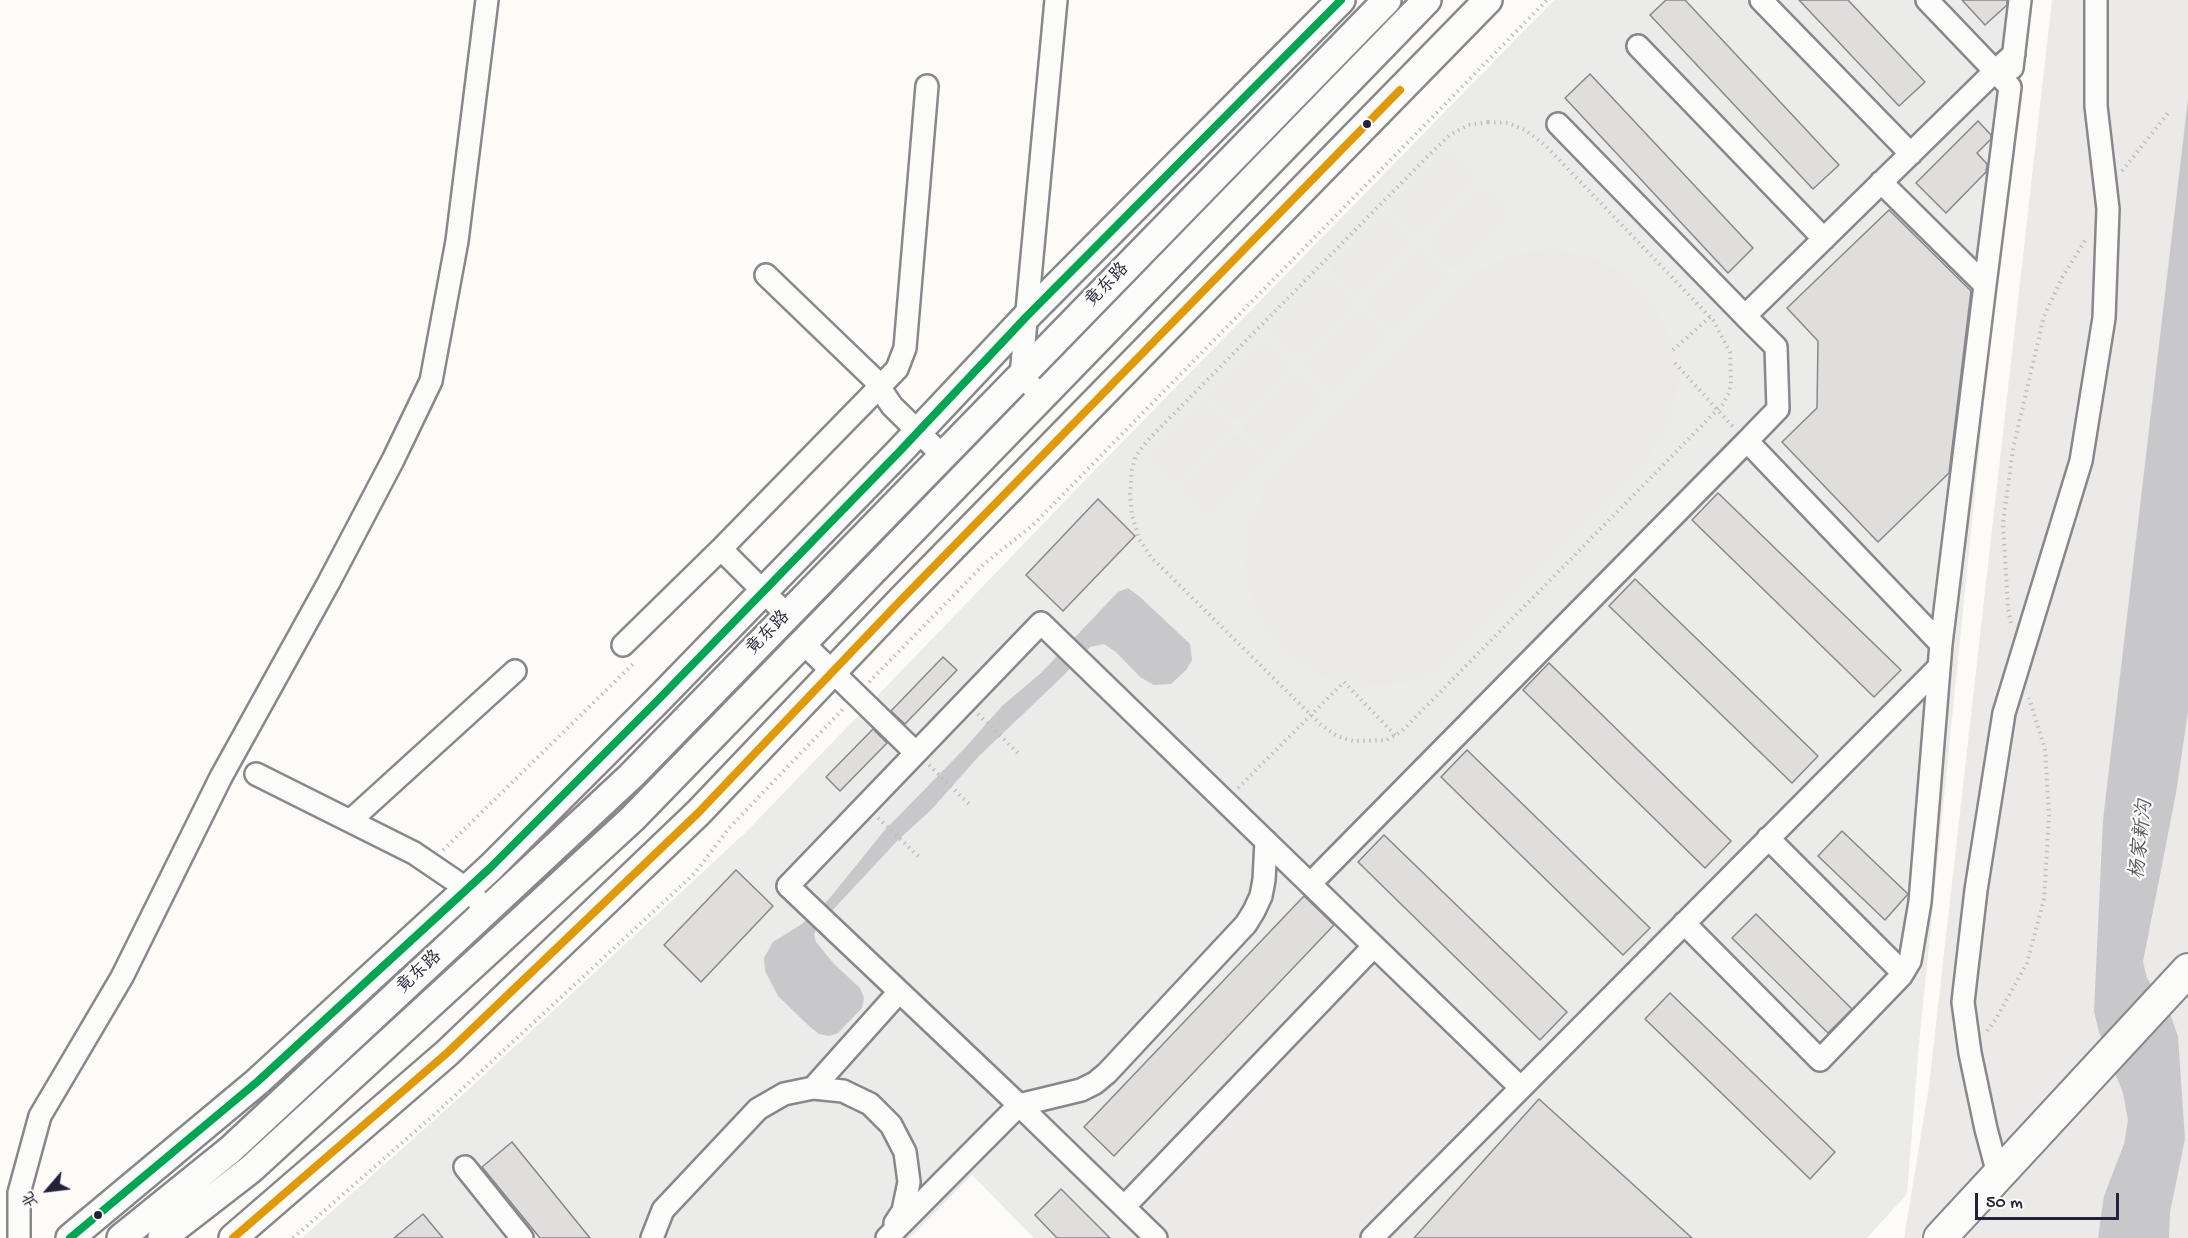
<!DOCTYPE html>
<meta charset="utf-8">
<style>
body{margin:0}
#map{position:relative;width:2188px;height:1238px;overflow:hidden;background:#fcfbf8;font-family:"Gochi Hand","LXGW WenKai TC",sans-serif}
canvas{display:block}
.north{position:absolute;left:18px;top:1160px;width:60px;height:60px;-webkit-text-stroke:4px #fdfcf7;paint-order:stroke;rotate:242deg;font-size:16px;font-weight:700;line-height:24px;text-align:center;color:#22223b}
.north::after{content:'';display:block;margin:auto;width:21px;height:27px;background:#22223b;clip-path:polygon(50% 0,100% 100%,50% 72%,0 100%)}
.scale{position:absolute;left:1975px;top:1193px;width:144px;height:27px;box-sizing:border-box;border:3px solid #22223b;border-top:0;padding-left:8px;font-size:18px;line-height:21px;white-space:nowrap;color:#22223b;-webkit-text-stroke:4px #fdfcf7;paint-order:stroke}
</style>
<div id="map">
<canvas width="2188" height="1238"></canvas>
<div class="north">北</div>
<div class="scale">50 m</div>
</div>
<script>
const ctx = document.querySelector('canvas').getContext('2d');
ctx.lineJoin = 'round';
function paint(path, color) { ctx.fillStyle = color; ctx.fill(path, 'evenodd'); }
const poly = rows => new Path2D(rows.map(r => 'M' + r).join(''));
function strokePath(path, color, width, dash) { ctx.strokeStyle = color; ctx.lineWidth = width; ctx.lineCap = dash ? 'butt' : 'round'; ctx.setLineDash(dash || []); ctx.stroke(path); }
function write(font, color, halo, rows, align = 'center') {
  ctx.font = font + ' "Gochi Hand","LXGW WenKai TC",sans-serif'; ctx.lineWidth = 4.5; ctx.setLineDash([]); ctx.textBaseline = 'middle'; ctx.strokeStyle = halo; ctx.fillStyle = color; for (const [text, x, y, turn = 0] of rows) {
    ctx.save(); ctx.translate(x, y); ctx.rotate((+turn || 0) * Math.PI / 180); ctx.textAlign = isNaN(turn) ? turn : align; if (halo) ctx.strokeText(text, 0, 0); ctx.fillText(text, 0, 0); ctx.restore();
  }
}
paint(poly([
 [1554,0,2028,0,2001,236,1919,1044,1907,1194,1867,1238,1034,1238,972,1175,910,1238,302,1238,469,1089,746,832,1093,472]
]), '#ebebe9');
paint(poly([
 [2052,0,2188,0,2188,1238,1904,1238,1929,1086],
 [1447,151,1474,179,1419,235,1391,207],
 [1481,186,1509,213,1453,269,1426,241],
 [1385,213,1413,241,1358,297,1330,269],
 [1420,248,1447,275,1392,331,1364,303],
 [1549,249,1590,256,1626,275,1654,305,1672,341,1675,363,1678,382,1670,422,1649,456,1442,669,1403,684,1359,686,1317,674,1281,648,1256,611,1245,568,1249,524,1268,483,1473,274,1509,255],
 [1324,276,1352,304,1296,359,1269,332],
 [1358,310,1386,338,1331,393,1303,366],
 [1263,338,1291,365,1236,421,1208,394],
 [1298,372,1325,400,1270,455,1242,428],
 [1203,399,1231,427,1175,483,1147,455],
 [1237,433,1265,461,1209,517,1182,489],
 [1375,962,1502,1086,1354,1238,1181,1238,1143,1201]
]), '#ebeae8');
paint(poly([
 [2188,99,2188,712,2176,793,2143,962,2147,978,2170,1014,2178,1036,2185,1139,2170,1212,2169,1238,2098,1238,2104,1196,2124,1144,2128,1120,2123,1093,2099,1032,2094,1011,2103,820],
 [1128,588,1140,597,1190,644,1192,660,1186,670,1171,684,1154,685,1140,677,1116,652,1104,644,1090,647,1064,675,978,757,931,810,898,840,817,927,814,935,816,942,834,964,860,988,864,998,862,1008,838,1033,829,1036,819,1034,809,1026,778,996,765,971,764,958,773,942,802,924,829,899,884,831,965,748,1002,706,1041,673,1118,592]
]), '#c8c8ca');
const building = poly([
 [1666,0,1685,0,1839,165,1813,189,1650,15,1666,0],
 [1799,0,1848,0,1925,82,1899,106,1799,0],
 [1962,0,2007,0,2007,5,1985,25,1962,0],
 [1590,74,1753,248,1728,273,1565,98,1590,74],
 [1978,121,1991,135,1991,139,1977,153,1987,164,1986,172,1946,213,1916,183,1978,121],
 [1889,210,1971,291,1949,473,1878,542,1782,442,1817,408,1818,341,1787,308,1889,210],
 [1718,493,1901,670,1874,697,1692,520,1718,493],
 [1098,499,1135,536,1063,611,1026,575,1098,499],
 [1635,579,1818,756,1792,783,1609,606,1635,579],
 [943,657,957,670,905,724,891,711,943,657],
 [1549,663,1731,841,1705,868,1523,690,1549,663],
 [873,729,887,743,840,791,826,777,873,729],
 [1467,750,1650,928,1623,955,1441,777,1467,750],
 [1842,831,1908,894,1885,920,1818,856,1842,831],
 [1384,835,1567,1012,1540,1040,1358,862,1384,835],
 [736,870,773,906,701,982,664,945,736,870],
 [1304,896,1334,925,1114,1156,1084,1127,1304,896],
 [1756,914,1852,1009,1828,1033,1732,938,1756,914],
 [1670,993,1835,1152,1810,1179,1645,1019,1670,993],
 [1539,1099,1692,1238,1414,1238,1539,1099],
 [512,1142,590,1238,540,1238,482,1167,512,1142],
 [1061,1189,1110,1238,1057,1238,1035,1215,1061,1189],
 [423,1214,443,1238,394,1238,423,1214]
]);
paint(building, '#dfdedd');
strokePath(building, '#88888c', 1.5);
const minor = poly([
 [1761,0,1911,154],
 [1638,46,1824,239],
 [2012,68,2020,0],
 [1558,124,1745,316],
 [766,275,873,378,892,406,943,456],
 [1985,285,2010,87,1995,71,2014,54],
 [1042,397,1021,375,1056,0],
 [1747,441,1778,409,1776,347,1745,316,1995,71,1927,0],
 [787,615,721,549,897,369,905,348,927,86],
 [803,643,916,753],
 [623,645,721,549],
 [256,774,414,853,467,889,487,910],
 [350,821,515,671],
 [1768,838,1903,973],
 [1310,884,1747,441,1941,644],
 [1684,923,1820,1060,1901,976,1910,961,1920,902,1941,644,1985,285,1881,182],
 [813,1088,899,992],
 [1019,1105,1081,1090,1095,1083,1107,1073,1246,924,1254,911,1261,896,1264,880,1266,841],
 [1019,1105,1124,1207],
 [465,1167,522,1238],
 [1998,1174,1986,1129,1970,1053,1963,1002,1976,890,2004,713,2081,461,2104,318,2108,209,2096,106,2096,0],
 [19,1238,19,1193,40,1116,122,977,221,777,329,582,393,460,431,381,457,241,487,0],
 [652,1238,663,1210,758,1109,784,1094,813,1088,843,1091,870,1104,891,1125,905,1152,909,1182,903,1211,895,1223],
 [887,1238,1019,1105,788,886,1041,623,1374,946],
 [1156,1238,1124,1207,1374,946,1521,1088],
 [1372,1238,1938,668]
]);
const major = poly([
 [70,1238,257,1082,490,868,657,701,899,452,1027,316,1341,0],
 [121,1238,230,1150,631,776,1387,0],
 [162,1238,251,1169,632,819,1427,0],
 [233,1238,447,1053,698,813,900,601,1488,0]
]);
const highway = poly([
 [1940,1238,2188,970]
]);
strokePath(minor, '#88888c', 26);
strokePath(major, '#88888c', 32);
strokePath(highway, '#88888c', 36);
strokePath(poly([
 [1488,122,1508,123,1525,130,1544,144,1713,320,1730,352,1731,381,1729,393,1723,404,1402,731,1387,740,1353,741,1337,736,1320,724,1151,557,1139,539,1132,515,1130,494,1132,470,1135,457,1147,441,1437,147,1451,134,1469,125,1488,122],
 [2122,171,2169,112],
 [1673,350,1710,317],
 [1675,363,1734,428],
 [2011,623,2008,608,2003,523,2013,449,2044,316,2063,276,2086,239],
 [869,682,985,563,1032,526,1547,0],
 [978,714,1018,753],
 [929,765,969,804],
 [1238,788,1344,682,1395,735],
 [878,818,919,857],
 [443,850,634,663],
 [1987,1031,1996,1019,2027,963,2044,899,2049,815,2045,749,2029,698],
 [293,1238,434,1115,695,873,729,828,843,709]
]), '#bfbfc0', 4, [1.5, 4.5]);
strokePath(minor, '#fbfbf9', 21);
strokePath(major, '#fbfbf9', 27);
strokePath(highway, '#fbfbf9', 32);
strokePath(poly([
 [70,1238,257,1082,490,868,657,701,899,452,1027,316,1341,0]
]), '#00a651', 8);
strokePath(poly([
 [233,1238,447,1053,698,813,900,601,1400,90]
]), '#e29906', 8);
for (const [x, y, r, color] of [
 [1367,124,5,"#22223b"],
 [98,1215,5,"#22223b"]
]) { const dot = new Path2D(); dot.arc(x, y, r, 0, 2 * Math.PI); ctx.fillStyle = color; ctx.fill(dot); strokePath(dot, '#fdfcf7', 2); }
write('18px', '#22223b', '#fdfcf7', [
 ["竟东路",1108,286,-46],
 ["竟东路",769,634,-46],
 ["竟东路",420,973,-43]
]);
write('italic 20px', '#545466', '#fdfcf7', [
 ["杨家新沟",2143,840,-84]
]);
</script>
